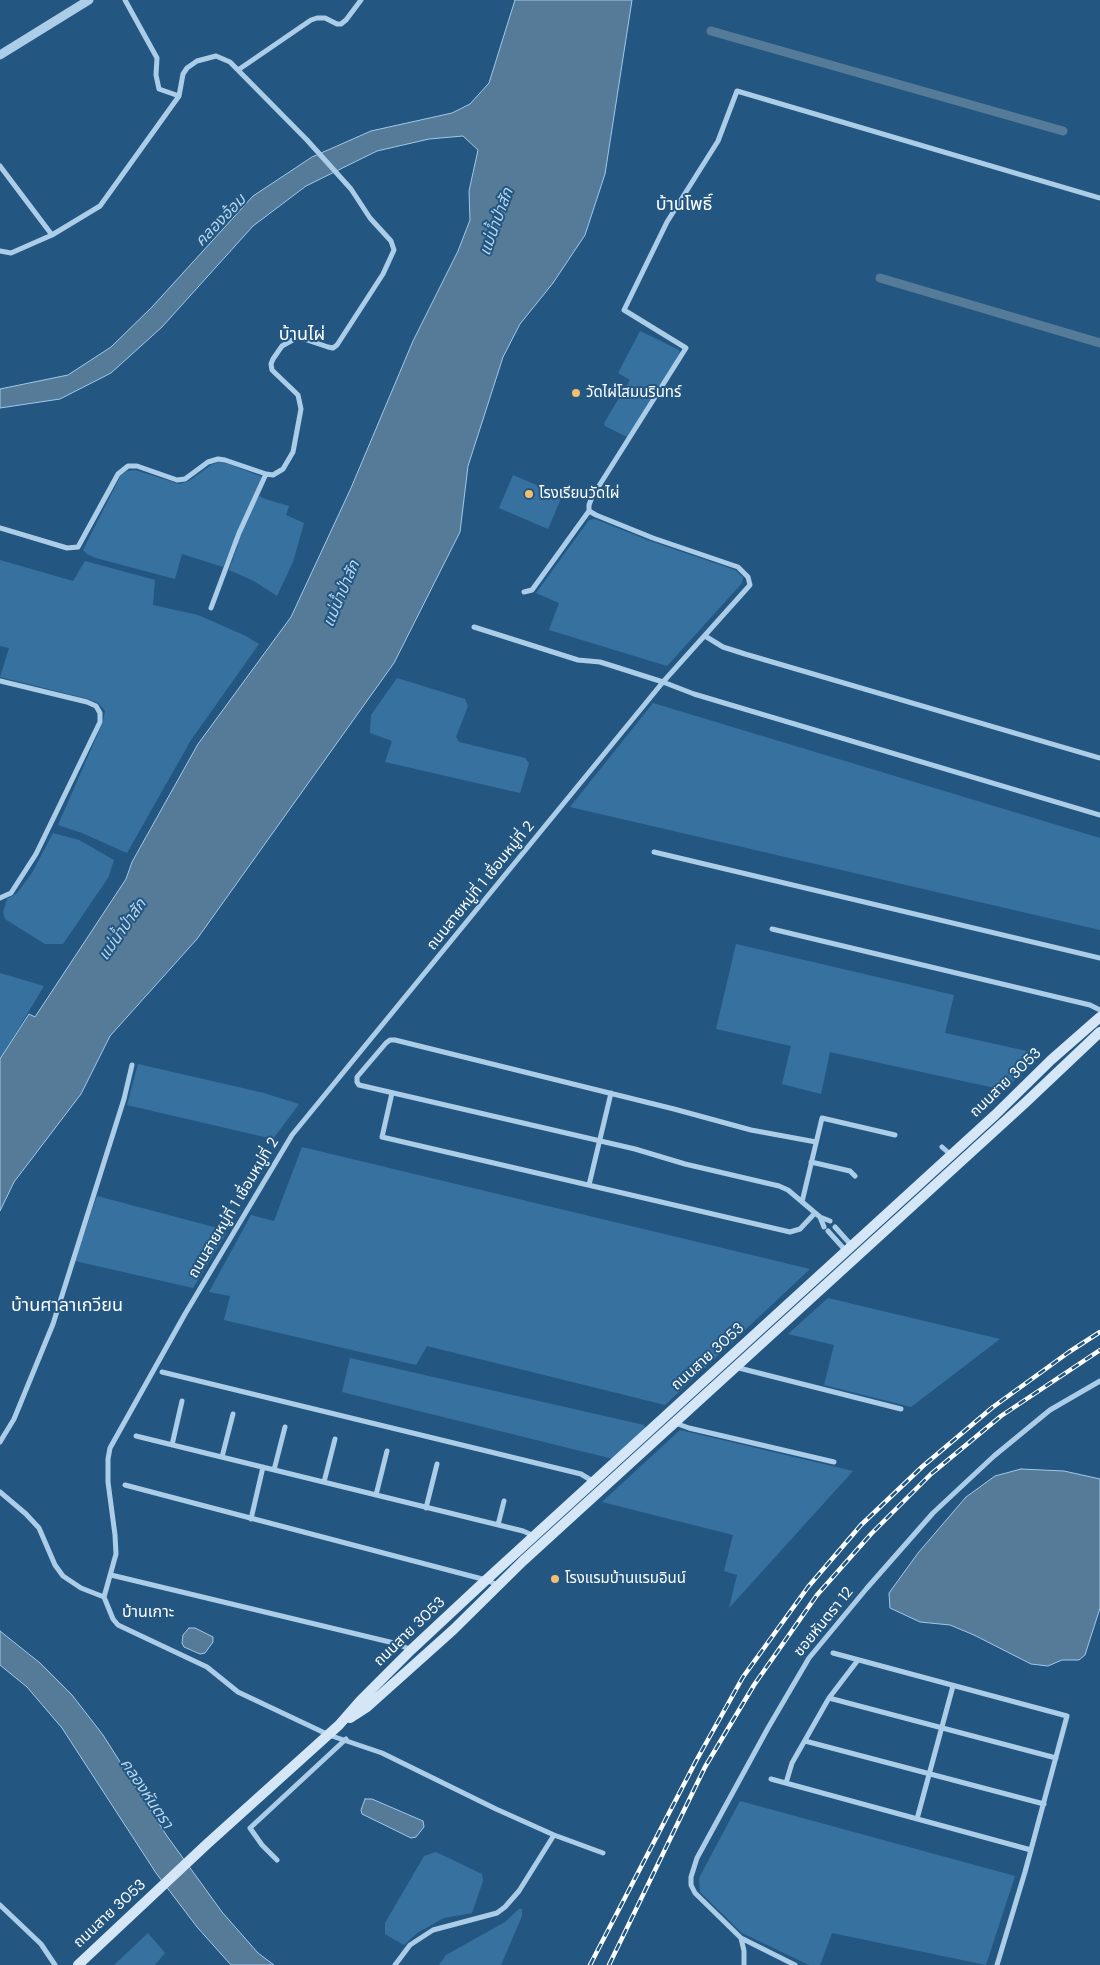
<!DOCTYPE html>
<meta charset="utf-8">
<style>
body{margin:0}
canvas{display:block;background:#235782}
</style>
<canvas width="1100" height="1965"></canvas>
<script>
const ctx = document.querySelector('canvas').getContext('2d');
ctx.lineJoin = 'round';
function paint(path, color) { ctx.fillStyle = color; ctx.fill(path, 'evenodd'); }
const poly = rows => new Path2D(rows.map(r => 'M' + r).join(''));
function strokePath(path, color, width, dash) { ctx.strokeStyle = color; ctx.lineWidth = width; ctx.lineCap = dash ? 'butt' : 'round'; ctx.setLineDash(dash || []); ctx.stroke(path); }
function write(font, color, halo, rows, align = 'center') {
  ctx.font = font + ' "DM Sans","Noto Sans Thai",sans-serif'; ctx.lineWidth = 4; ctx.setLineDash([]); ctx.textBaseline = 'middle'; ctx.strokeStyle = halo; ctx.fillStyle = color; for (const [text, x, y, turn = 0] of rows) {
    ctx.save(); ctx.translate(x, y); ctx.rotate((+turn || 0) * Math.PI / 180); ctx.textAlign = isNaN(turn) ? turn : align; if (halo) ctx.strokeText(text, 0, 0); ctx.fillText(text, 0, 0); ctx.restore();
  }
}
paint(poly([
 [640,331,679,350,680,356,627,437,605,426,604,423,630,380,618,373],
 [219,462,229,464,262,477,255,494,265,499,289,506,286,515,304,523,293,562,277,596,254,581,229,570,238,545,233,543,223,567,182,554,175,579,96,558,87,554,83,550,121,475,127,471,135,470,179,484,189,481,211,465],
 [513,475,562,496,548,529,499,508],
 [595,519,650,541,735,570,743,577,742,583,667,666,549,630,559,603,536,593,589,520],
 [0,560,73,581,85,561,155,580,153,605,198,615,246,636,259,644,191,740,127,853,82,833,58,825,103,722,105,711,98,703,88,699,0,677,9,648,0,646],
 [397,678,465,699,468,706,456,737,459,742,525,758,529,763,520,793,385,762,392,741,370,733,371,715],
 [653,703,1100,838,1100,930,570,807],
 [53,833,79,840,114,860,108,878,63,944,45,944,5,919,3,912,7,899,17,893,32,873],
 [736,944,954,995,945,1033,1036,1053,1040,1056,1004,1090,830,1052,821,1094,782,1084,791,1046,716,1029],
 [0,973,44,986,0,1059],
 [138,1064,264,1093,299,1104,273,1139,127,1105],
 [302,1147,810,1269,665,1405,427,1346,416,1365,224,1320,230,1296,209,1292,251,1215,274,1221],
 [97,1196,225,1230,226,1234,193,1288,75,1261],
 [828,1298,1000,1339,911,1407,824,1385,834,1345,788,1334],
 [350,1358,644,1425,646,1429,613,1459,342,1392],
 [680,1430,853,1471,729,1608,737,1575,724,1571,733,1535,602,1502],
 [740,1801,1015,1876,986,1965,832,1933,820,1965,809,1965,742,1933,700,1892,699,1878],
 [436,1852,482,1874,483,1881,472,1913,444,1918,417,1933,404,1945,385,1934,385,1923,424,1856],
 [519,1909,522,1909,522,1916,501,1965,439,1965,446,1955,505,1922],
 [148,1933,165,1953,155,1965,114,1965]
]), '#3771a0');
const water = poly([
 [515,0,632,0,605,174,585,235,553,283,520,324,503,357,468,466,460,532,394,663,197,939,110,1036,81,1094,14,1182,0,1211,0,1059,29,1014,35,1017,126,879,132,862,198,744,291,617,351,488,413,341,458,251,470,220,469,191,478,150,463,136,429,139,377,151,306,186,253,226,162,327,111,373,60,399,0,408,0,389,68,375,111,347,152,307,253,196,312,157,371,131,452,113,470,104,489,83,515,0],
 [1021,1469,1064,1471,1100,1479,1100,1608,1085,1655,1079,1660,1062,1660,1048,1666,1031,1664,974,1635,950,1625,920,1622,890,1608,889,1593,918,1553,966,1497,995,1476,1021,1469],
 [189,1628,195,1628,213,1637,213,1642,205,1653,200,1654,184,1647,182,1643,183,1635,189,1628],
 [0,1631,40,1663,72,1695,103,1735,167,1836,222,1912,258,1953,274,1965,231,1965,197,1927,156,1873,62,1728,27,1687,0,1665,0,1631],
 [365,1799,372,1799,423,1821,424,1827,416,1837,411,1838,362,1814,361,1810,365,1799]
]);
paint(water, '#567b99');
strokePath(water, '#9fc9e9', 1);
strokePath(poly([
 [711,31,1063,131],
 [880,278,1100,343]
]), '#567b99', 9);
strokePath(poly([
 [125,0,157,58,156,75,159,89,179,96],
 [238,70,311,20,317,18,325,18,337,24,341,24,346,20,361,0],
 [0,166,52,235],
 [0,251,11,253,52,235,100,206,179,96,183,74,187,68,197,61,216,56,230,62,307,140,351,189,370,218,391,241,394,250,383,274,337,345,333,348,328,347,298,337,282,346,273,359,271,364,272,370,298,395,301,409,293,452,283,469,273,475,266,474,225,460,218,459,208,462,185,479,177,480,137,466,128,466,118,474,78,547,67,548,0,528],
 [524,592,532,590,589,511],
 [211,608,239,533,266,474],
 [474,627,578,660,600,662,616,667,663,682,694,694,1100,815],
 [705,636,723,647,745,654,1100,758],
 [0,681,87,702,96,706,100,713,100,722,36,854,11,893,0,898],
 [654,852,1100,958],
 [772,929,1090,1005,1100,1010],
 [392,1093,382,1137,790,1232,800,1229,815,1213],
 [816,1142,751,1130,674,1109,395,1040,390,1040,386,1043,357,1077,357,1082,359,1085,635,1149,685,1164,779,1186,788,1190,820,1217,830,1221],
 [942,1147,951,1155],
 [811,1162,850,1171,855,1176],
 [589,1185,611,1093],
 [802,1202,822,1118,895,1135],
 [820,1217,824,1227],
 [835,1227,852,1246],
 [828,1231,846,1251],
 [735,1367,901,1409],
 [162,1372,581,1474,594,1482],
 [675,1423,689,1428,834,1462],
 [136,1436,523,1531,534,1536],
 [0,1442,14,1419,53,1324,124,1099,132,1065],
 [172,1445,182,1401],
 [222,1457,233,1414],
 [274,1470,285,1427],
 [324,1482,335,1439],
 [125,1485,486,1580,498,1585],
 [0,1492,26,1514,39,1528,55,1565,63,1576,81,1588,104,1597],
 [376,1495,387,1451],
 [426,1508,437,1464],
 [251,1519,263,1467],
 [498,1525,504,1501],
 [111,1575,398,1644,411,1650],
 [833,1653,1067,1716,1025,1872,997,1965],
 [829,1698,1056,1758],
 [805,1741,1044,1804],
 [771,1779,1031,1850],
 [786,1783,792,1763,829,1698,858,1660],
 [917,1819,953,1686],
 [603,1853,554,1835,496,1809,382,1753,329,1735,238,1692,207,1667,118,1625,113,1619,104,1597,116,1554,115,1535,108,1482,108,1459,110,1448,185,1314,292,1135,663,682,750,585,748,577,738,567,653,538,596,515,589,511,589,505,592,497,686,348,624,310,667,222,718,141,737,91,1100,198],
 [277,1860,262,1845,250,1828,346,1739],
 [0,1905,41,1944,55,1965],
 [741,1938,744,1951,744,1965],
 [395,1965,410,1945,433,1930,497,1913,505,1907,519,1891,554,1835],
 [795,1965,741,1938,695,1893,691,1885,691,1877,697,1858,768,1728,809,1658,867,1588,933,1513,994,1456,1050,1410,1100,1381]
]), '#abcde8', 5);
strokePath(poly([
 [0,55,89,0]
]), '#abcde8', 9);
strokePath(poly([
 [350,1718,367,1707,453,1630,523,1561,1025,1103,1100,1032],
 [78,1965,207,1844,339,1725,360,1701,411,1650,486,1580,995,1115,1051,1060,1100,1017]
]), '#d5e7f6', 10);
const rail = poly([
 [590,1965,696,1761,743,1677,808,1587,861,1525,923,1466,993,1407,1069,1352,1100,1332],
 [609,1965,705,1767,754,1685,817,1595,871,1534,931,1474,1001,1416,1100,1350]
]);
strokePath(rail, '#fff', 4.5);
strokePath(rail, '#235782', 2.5, [8]);
for (const [x, y, r, color] of [
 [576,393,5,"#f3be6d"],
 [529,494,5,"#f3be6d"],
 [555,1579,5,"#f3be6d"]
]) { const dot = new Path2D(); dot.arc(x, y, r, 0, 2 * Math.PI); ctx.fillStyle = color; ctx.fill(dot); strokePath(dot, '#235782', 2); }
write('15px', '#fff', '#235782', [
 ["วัดไผ่โสมนรินทร์",586,393],
 ["โรงเรียนวัดไผ่",539,494],
 ["โรงแรมบ้านแรมอินน์",565,1579]
], 'left');
write('15px', '#fff', '#235782', [
 ["ถนนสายหมู่ที่ 1 เชื่อมหมู่ที่ 2",481,886,-51],
 ["ถนนสาย 3053",1006,1083,-44],
 ["ถนนสายหมู่ที่ 1 เชื่อมหมู่ที่ 2",234,1208,-59],
 ["ถนนสาย 3053",708,1357,-42],
 ["ซอยหันตรา 12",824,1622,-51],
 ["ถนนสาย 3053",410,1632,-44],
 ["ถนนสาย 3053",110,1914,-43]
]);
write('italic 16px', '#b6d6ef', '#235782', [
 ["คลองอ้อม",221,221,-46],
 ["แม่น้ำป่าสัก",497,222,-70],
 ["แม่น้ำป่าสัก",342,594,-67],
 ["แม่น้ำป่าสัก",123,930,-55],
 ["คลองหันตรา",146,1794,56]
]);
write('16px', '#fff', '#235782', [
 ["บ้านเกาะ",148,1613]
]);
write('18px', '#fff', '#235782', [
 ["บ้านโพธิ์",684,205],
 ["บ้านไผ่",302,335],
 ["บ้านศาลาเกวียน",67,1306]
]);
</script>
